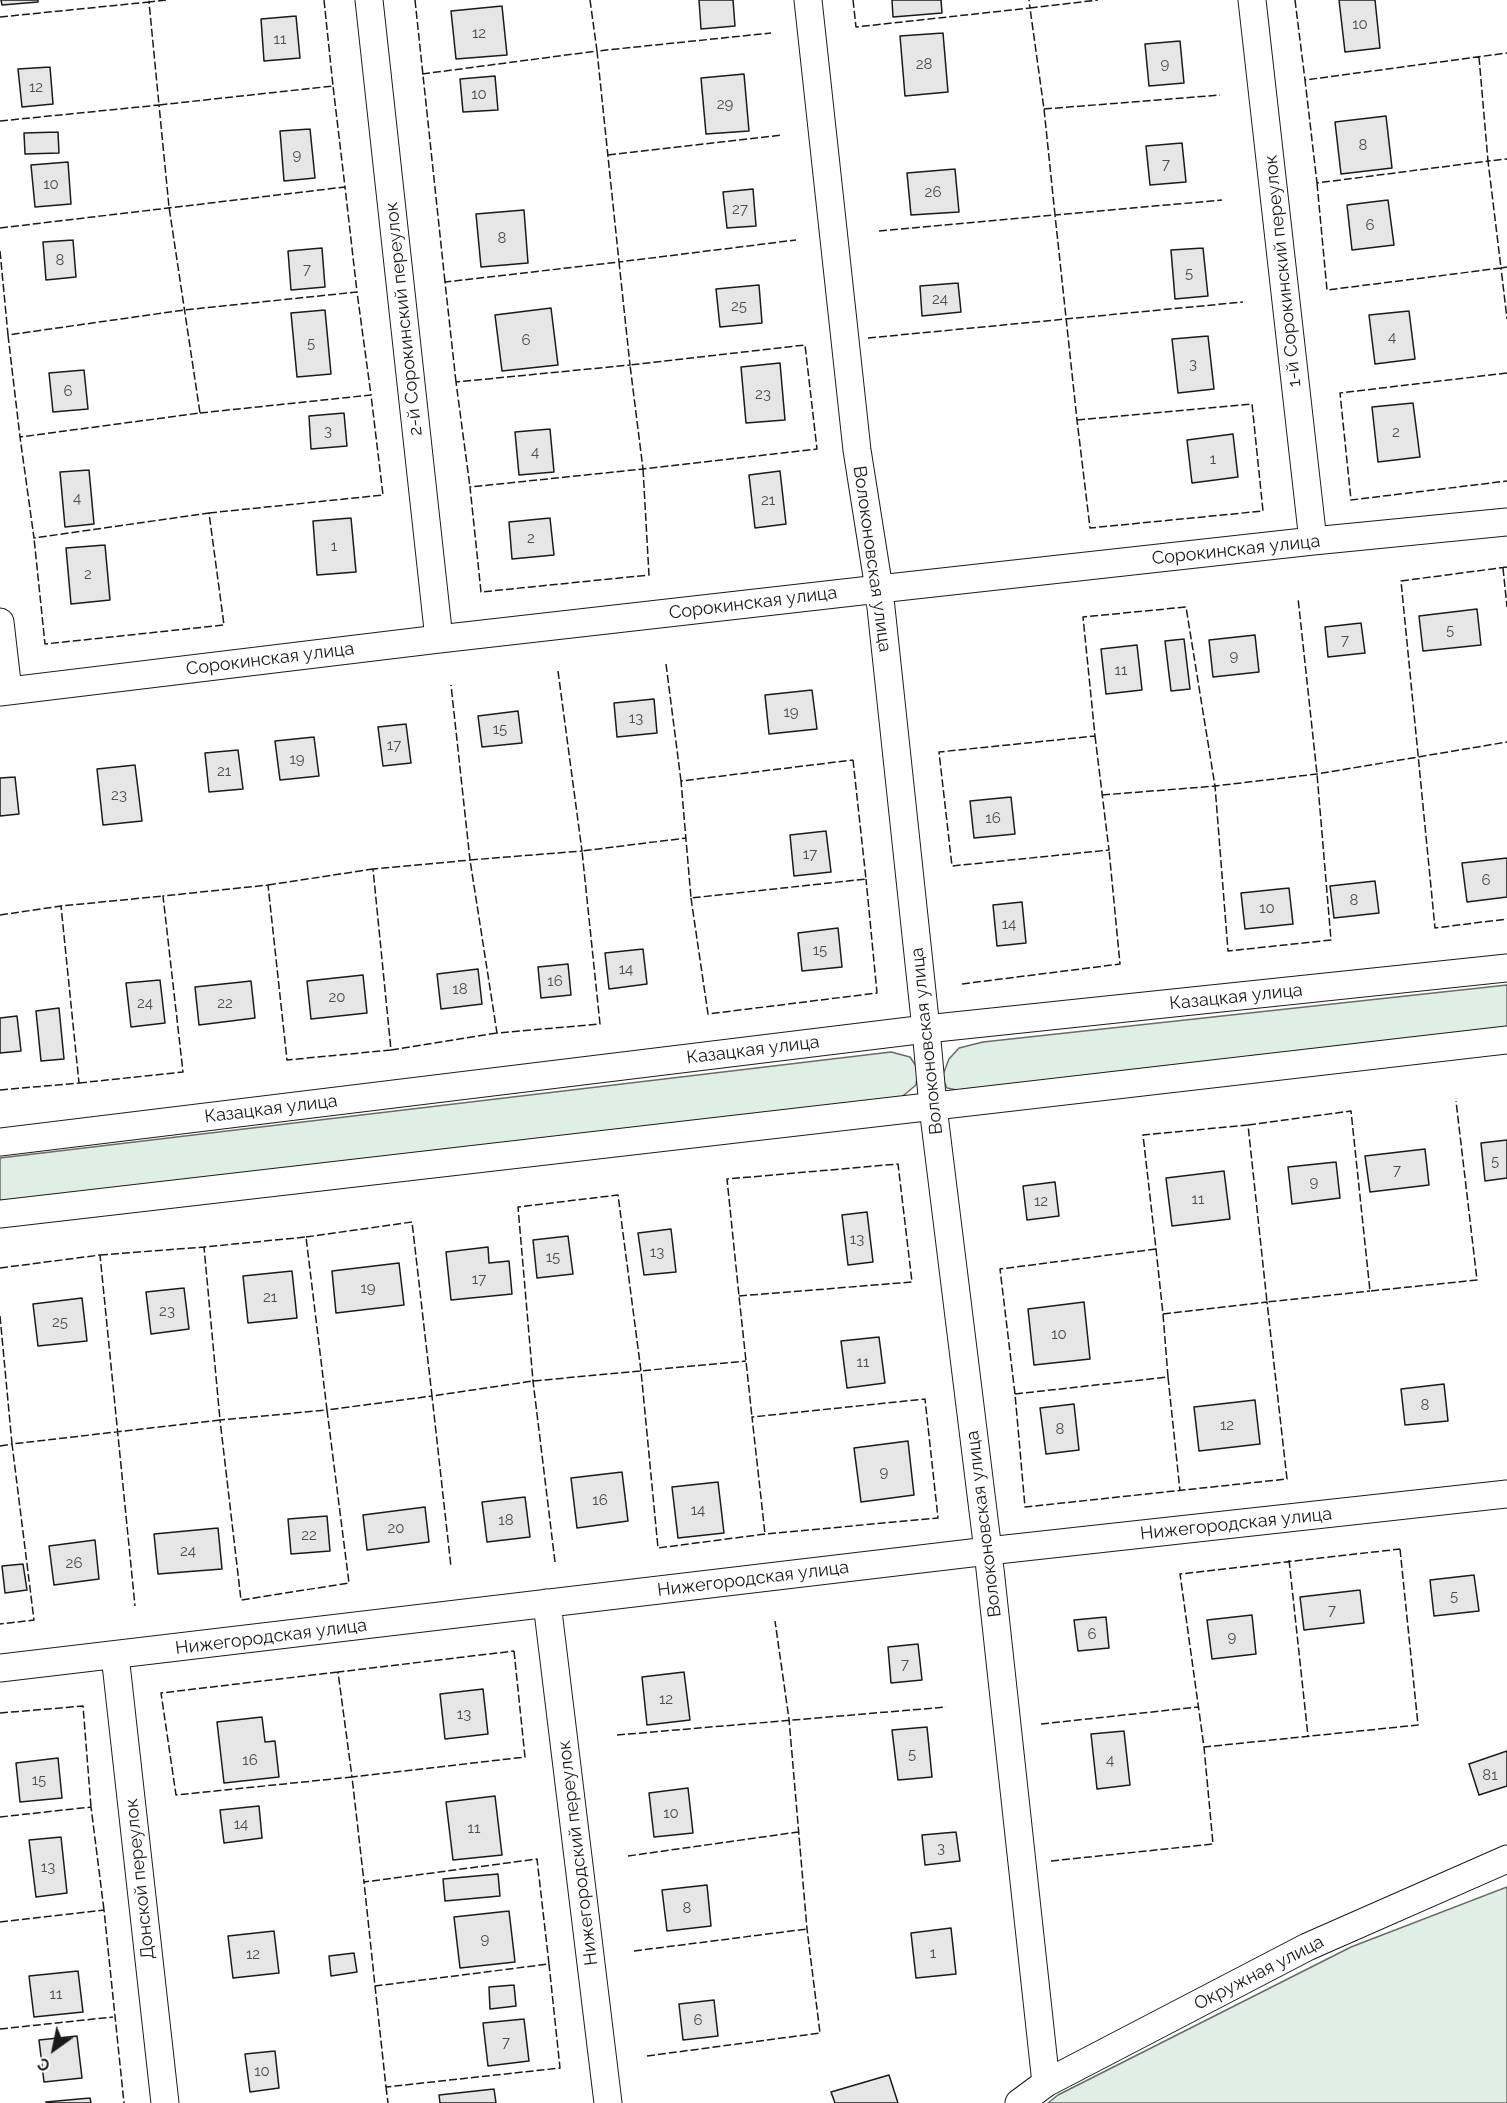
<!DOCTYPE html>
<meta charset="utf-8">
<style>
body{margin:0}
#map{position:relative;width:1507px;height:2103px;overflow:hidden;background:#fff;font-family:Raleway,sans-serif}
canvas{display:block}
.north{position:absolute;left:24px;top:2019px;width:60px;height:60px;-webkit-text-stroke:4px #fff;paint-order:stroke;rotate:213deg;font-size:16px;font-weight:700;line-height:24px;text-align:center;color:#1a1a1a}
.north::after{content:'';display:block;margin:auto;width:21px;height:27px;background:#1a1a1a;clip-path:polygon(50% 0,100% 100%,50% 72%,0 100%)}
</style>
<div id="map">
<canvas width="1507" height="2103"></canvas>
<div class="north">С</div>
</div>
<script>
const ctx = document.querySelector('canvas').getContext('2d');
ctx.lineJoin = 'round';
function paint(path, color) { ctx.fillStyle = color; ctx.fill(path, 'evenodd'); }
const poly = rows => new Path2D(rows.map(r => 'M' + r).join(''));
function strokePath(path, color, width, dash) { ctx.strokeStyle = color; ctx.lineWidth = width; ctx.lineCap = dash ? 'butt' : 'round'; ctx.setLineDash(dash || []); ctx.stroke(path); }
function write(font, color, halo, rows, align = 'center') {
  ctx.font = font + ' Raleway,sans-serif'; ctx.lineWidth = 4.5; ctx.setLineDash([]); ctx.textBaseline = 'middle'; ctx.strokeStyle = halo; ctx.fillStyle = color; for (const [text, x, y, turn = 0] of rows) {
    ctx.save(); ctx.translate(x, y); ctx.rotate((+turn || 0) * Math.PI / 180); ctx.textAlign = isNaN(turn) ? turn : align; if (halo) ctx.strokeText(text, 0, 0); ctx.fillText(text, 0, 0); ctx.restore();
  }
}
const green = poly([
 [1507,985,1507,1029,971,1093,947,1088,942,1077,949,1059,959,1048,983,1042,1507,985],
 [891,1052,910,1057,918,1069,916,1085,898,1100,0,1206,0,1158,891,1052],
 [1507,1887,1507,2103,1048,2103,1058,2095,1351,1947,1507,1887]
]);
paint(green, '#e0efe3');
strokePath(green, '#6a6a6a', 1.5);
const building = poly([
 [1,0,38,0,38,2,2,5,1,0],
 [699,0,733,0,735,26,701,29,699,0],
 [892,0,941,0,942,13,893,17,892,0],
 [1339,0,1375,0,1380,48,1345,52,1339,0],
 [502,6,507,55,456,59,451,11,502,6],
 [296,16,300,58,264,61,261,19,296,16],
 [943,33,948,92,905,96,900,36,943,33],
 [1180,41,1184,83,1149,86,1145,44,1180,41],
 [50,67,53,104,22,107,18,69,50,67],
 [744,74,749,131,706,134,701,78,744,74],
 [495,76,498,110,463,112,460,79,495,76],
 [1386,116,1392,168,1341,174,1335,122,1386,116],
 [310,129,315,178,284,181,280,131,310,129],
 [58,132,59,153,25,154,24,133,58,132],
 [1182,143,1186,182,1150,185,1146,146,1182,143],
 [68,162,71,204,35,207,31,165,68,162],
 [955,169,959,212,911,215,907,173,955,169],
 [753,189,756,226,727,228,723,192,753,189],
 [1388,200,1394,245,1352,250,1347,205,1388,200],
 [524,210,528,263,481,267,476,214,524,210],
 [73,240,76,277,46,280,43,242,73,240],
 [322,248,325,287,291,290,288,251,322,248],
 [1203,248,1208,296,1175,299,1171,250,1203,248],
 [958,283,961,312,922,316,920,286,958,283],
 [759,285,762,323,720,327,716,289,759,285],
 [551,308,558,365,502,371,495,315,551,308],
 [325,310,331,374,297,377,291,313,325,310],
 [1409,311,1415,359,1375,364,1369,315,1409,311],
 [1208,336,1214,389,1178,393,1172,339,1208,336],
 [780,363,785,420,746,423,741,367,780,363],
 [84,370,88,409,53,412,49,373,84,370],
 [1413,403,1420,457,1378,462,1372,407,1413,403],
 [344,413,347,446,311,449,309,416,344,413],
 [550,429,554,472,519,475,515,432,550,429],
 [1233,434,1238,477,1192,483,1187,440,1233,434],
 [89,470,94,524,65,527,60,472,89,470],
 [780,471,786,524,755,528,749,475,780,471],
 [351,518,356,572,317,575,313,521,351,518],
 [550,518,554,555,512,559,509,522,550,518],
 [105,545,110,600,71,604,66,548,105,545],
 [1477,609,1481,645,1423,651,1419,616,1477,609],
 [1361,623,1365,653,1328,657,1325,627,1361,623],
 [1255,635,1259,672,1213,677,1209,640,1255,635],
 [1184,639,1190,689,1171,691,1165,641,1184,639],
 [1137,645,1142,690,1106,694,1101,649,1137,645],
 [812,690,817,729,769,734,765,695,812,690],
 [654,699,657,733,617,737,614,703,654,699],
 [518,711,522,743,482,747,478,716,518,711],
 [406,724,411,763,383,766,378,727,406,724],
 [314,737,319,776,280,780,275,741,314,737],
 [238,750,243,789,209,792,205,753,238,750],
 [135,765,142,821,103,825,97,769,135,765],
 [15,777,19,814,0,816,0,778,15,777],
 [1011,797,1015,834,974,838,970,801,1011,797],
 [826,831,831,872,794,876,790,835,826,831],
 [1507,858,1507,897,1467,902,1462,863,1507,858],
 [1375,881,1379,913,1334,918,1330,886,1375,881],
 [1289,888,1293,924,1245,929,1241,893,1289,888],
 [1022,902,1026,943,997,946,993,905,1022,902],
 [838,928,842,967,802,971,798,933,838,928],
 [643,949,647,984,609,989,605,953,643,949],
 [568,964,571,995,541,998,538,967,568,964],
 [478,969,482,1004,441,1009,437,974,478,969],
 [363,975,367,1013,311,1019,307,981,363,975],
 [160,980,165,1023,131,1027,126,983,160,980],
 [251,981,255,1018,199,1025,195,987,251,981],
 [59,1008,64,1059,41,1061,36,1011,59,1008],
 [17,1016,21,1051,0,1053,0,1018,17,1016],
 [1507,1140,1507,1178,1485,1181,1481,1143,1507,1140],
 [1425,1149,1429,1185,1370,1192,1365,1156,1425,1149],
 [1336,1162,1340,1198,1292,1204,1288,1167,1336,1162],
 [1224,1171,1230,1219,1172,1226,1166,1178,1224,1171],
 [1055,1182,1059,1216,1027,1220,1023,1186,1055,1182],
 [867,1212,873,1262,848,1265,842,1215,867,1212],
 [671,1229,676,1272,644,1275,638,1233,671,1229],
 [568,1236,573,1274,537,1278,533,1240,568,1236],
 [488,1247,489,1263,509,1261,512,1294,451,1300,446,1252,488,1247],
 [399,1263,404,1305,336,1313,332,1271,399,1263],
 [292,1271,297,1318,248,1323,243,1276,292,1271],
 [184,1288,189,1329,151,1334,146,1292,184,1288],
 [82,1298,87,1341,38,1346,33,1304,82,1298],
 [1084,1302,1090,1359,1034,1365,1028,1309,1084,1302],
 [879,1337,885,1383,847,1388,841,1341,879,1337],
 [1444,1384,1448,1421,1405,1425,1401,1389,1444,1384],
 [1255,1400,1260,1444,1199,1451,1194,1407,1255,1400],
 [1074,1404,1079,1450,1046,1454,1040,1408,1074,1404],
 [908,1441,914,1495,861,1502,854,1448,908,1441],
 [622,1472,628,1521,577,1528,571,1478,622,1472],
 [718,1482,724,1533,678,1538,672,1487,718,1482],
 [525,1497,530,1537,487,1542,482,1502,525,1497],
 [425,1507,429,1542,367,1550,363,1515,425,1507],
 [327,1516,330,1551,291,1554,288,1519,327,1516],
 [218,1528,222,1569,158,1574,154,1534,218,1528],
 [95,1540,99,1579,54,1585,49,1546,95,1540],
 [23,1564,27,1590,5,1593,2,1566,23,1564],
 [1474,1575,1479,1611,1434,1616,1430,1580,1474,1575],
 [1360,1590,1364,1623,1304,1630,1300,1597,1360,1590],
 [1252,1615,1256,1654,1212,1659,1207,1620,1252,1615],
 [1106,1617,1109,1648,1078,1651,1074,1620,1106,1617],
 [918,1644,922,1680,891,1683,888,1647,918,1644],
 [684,1672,690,1720,647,1725,642,1677,684,1672],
 [483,1689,488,1734,445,1739,440,1694,483,1689],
 [262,1717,265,1742,275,1741,279,1777,224,1783,217,1722,262,1717],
 [927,1727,932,1777,898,1780,892,1730,927,1727],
 [1124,1731,1130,1785,1097,1789,1091,1734,1124,1731],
 [1507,1751,1507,1786,1479,1795,1469,1764,1507,1751],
 [58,1758,62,1798,20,1802,16,1763,58,1758],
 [688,1788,693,1833,654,1837,649,1793,688,1788],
 [495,1796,502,1855,453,1860,446,1802,495,1796],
 [259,1806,262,1838,224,1843,220,1810,259,1806],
 [956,1832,960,1861,925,1865,922,1835,956,1832],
 [61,1837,67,1893,36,1897,29,1840,61,1837],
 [498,1874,500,1896,445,1901,443,1879,498,1874],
 [707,1885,711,1926,667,1931,662,1890,707,1885],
 [509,1911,515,1962,460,1968,454,1917,509,1911],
 [951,1928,956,1974,916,1978,911,1933,951,1928],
 [274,1931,279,1973,233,1978,228,1936,274,1931],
 [354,1953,357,1972,331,1976,329,1956,354,1953],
 [78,1971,83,2012,34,2017,29,1976,78,1971],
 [514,1985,516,2006,490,2009,489,1987,514,1985],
 [714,2000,718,2036,683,2040,679,2004,714,2000],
 [524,2019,529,2061,488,2066,483,2023,524,2019],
 [77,2036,82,2078,44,2082,39,2040,77,2036],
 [275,2051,279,2088,250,2092,245,2054,275,2051],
 [889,2075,898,2103,835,2103,831,2092,889,2075],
 [494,2089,496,2103,440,2103,439,2095,494,2089],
 [90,2098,91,2103,46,2103,46,2102,90,2098]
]);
paint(building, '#e6e6e6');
strokePath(building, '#1a1a1a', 1.5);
const minor = poly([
 [369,0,439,639],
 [808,0,857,450,879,589,926,1029,933,1107,988,1551,1046,2083],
 [1252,0,1313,541],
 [0,622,8,691],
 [0,692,439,639,879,589,1313,541,1507,522],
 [0,1142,926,1029,1507,968],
 [0,1214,1507,1040],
 [547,1603,608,2103],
 [115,1655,165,2103],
 [0,1668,988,1551,1507,1494],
 [1019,2103,1046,2083,1307,1947,1507,1859]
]);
strokePath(minor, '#1a1a1a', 29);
strokePath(minor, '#fff', 27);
strokePath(poly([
 [166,0,149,2,159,105,333,86,324,0],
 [415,0,445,282],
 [590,0,597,51,771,33],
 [853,0,856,27,1030,8,1029,0],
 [1295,0,1305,80],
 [0,17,149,2,149,0],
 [1479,57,1488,161,1507,159],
 [422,74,597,51,619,262,796,240],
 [1044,109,1220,95],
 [0,121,159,105,169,207,200,413,20,437,34,538,209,513,224,625,45,644,34,538],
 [608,155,782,135],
 [1317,183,1327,290,1501,268,1488,161,1317,183,1305,80,1507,53],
 [0,228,345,187,333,86],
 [879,231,1055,215,1044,109,1030,8,1098,0],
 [0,251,8,335,184,310,357,292,345,187],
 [1507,267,1501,268,1507,319],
 [8,335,20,437],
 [868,338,1243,302],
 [1507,373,1340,393,1351,500,1507,481],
 [456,382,445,282,619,262,630,365,456,382,470,487],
 [200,413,371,395,357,292],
 [1077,420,1252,404,1263,511,1090,528,1077,420,1055,215,1222,200],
 [643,469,649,575,481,592,470,487,643,469,817,449,805,345,630,365,643,469],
 [209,513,383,495,371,395],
 [1507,567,1401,581,1435,928,1507,919],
 [1503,568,1507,607],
 [666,664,681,781],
 [558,671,582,851,470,860,497,1033,600,1024,582,851,686,838],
 [1095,736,1109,850,952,866,939,752,1095,736,1083,617,1186,607,1215,786,1228,951,1331,940,1317,774,1298,598],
 [853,760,866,879,691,898,681,781,853,760],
 [1102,795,1215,786,1317,774,1507,742],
 [268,885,373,869],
 [691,898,708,1014,877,993,866,879],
 [0,915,61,906,163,896],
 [962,984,1120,964,1109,850],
 [391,1050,497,1033],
 [79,1083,183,1072,163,896,268,885,287,1060,391,1050,373,869,470,860,451,685],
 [0,1090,79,1083,61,906],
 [1248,1125,1351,1111,1370,1291,1477,1280,1456,1101],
 [306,1237,412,1222,432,1396,533,1381,746,1361],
 [1156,1249,1000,1269,1015,1394,1025,1507,1287,1479,1267,1302,1163,1314,1156,1249,1143,1135,1248,1125,1267,1302,1370,1291],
 [100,1255,204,1247],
 [0,1268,100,1255,135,1606],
 [739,1296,912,1282,898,1164,727,1179,739,1296,752,1417],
 [0,1316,12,1444,220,1420,204,1247,306,1237,327,1410,432,1396,451,1567],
 [1168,1377,1180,1491],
 [1015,1394,1168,1377,1163,1314],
 [327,1410,349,1583,241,1600,220,1420,327,1410],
 [0,1446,12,1444,34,1620,0,1624],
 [1400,1549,1418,1725,1204,1747,1180,1574,1400,1549],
 [1289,1560,1308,1736],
 [555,1562,533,1381,518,1207,618,1195,641,1371,658,1548,765,1534,938,1518,925,1399,752,1417,765,1534],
 [514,1651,525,1757,352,1777,338,1672,514,1651],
 [338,1672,161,1693,176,1795,352,1777,364,1882,537,1859,549,1964,375,1986,364,1882],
 [0,1713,83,1706,91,1807],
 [1041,1724,1198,1707],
 [617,1735,946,1707],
 [0,1817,91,1807,104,1910],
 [628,1856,798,1832],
 [1051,1861,1213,1844,1204,1747],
 [0,1922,104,1910,124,2103],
 [634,1951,807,1929],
 [375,1986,386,2087,560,2068,549,1964],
 [0,2029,113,2017],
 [647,2056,820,2033,807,1929,789,1719,775,1621],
 [386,2087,388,2103]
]), '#1a1a1a', 1.5, [8, 3]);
write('15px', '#4d4d4d', null, [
 ["10",1360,24],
 ["12",479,33],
 ["11",280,39],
 ["28",924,64],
 ["9",1165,64],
 ["12",36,87],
 ["10",479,94],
 ["29",725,104],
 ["8",1363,145],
 ["9",297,155],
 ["7",1166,164],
 ["10",51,184],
 ["26",933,192],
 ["27",740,209],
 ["6",1370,225],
 ["8",502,238],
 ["8",60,260],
 ["7",307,269],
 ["5",1189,273],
 ["24",940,299],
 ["25",739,306],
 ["4",1392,337],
 ["6",526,340],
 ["5",311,343],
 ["3",1193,364],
 ["6",68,391],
 ["23",763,394],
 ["3",328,431],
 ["2",1396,432],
 ["4",535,452],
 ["1",1213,459],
 ["4",77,498],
 ["21",768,500],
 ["2",531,538],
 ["1",334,546],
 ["2",88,574],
 ["5",1450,630],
 ["7",1345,640],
 ["9",1234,656],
 ["11",1121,670],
 ["19",791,712],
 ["13",636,718],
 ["15",500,729],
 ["17",394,745],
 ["19",297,759],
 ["21",224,771],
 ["23",119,795],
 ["16",993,818],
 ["17",810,854],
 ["6",1486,880],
 ["8",1354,900],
 ["10",1267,908],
 ["14",1009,924],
 ["15",820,950],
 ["14",626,969],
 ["16",555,981],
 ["18",460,989],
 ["20",337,997],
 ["24",145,1003],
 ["22",225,1003],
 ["5",1495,1161],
 ["7",1397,1170],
 ["9",1314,1182],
 ["11",1198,1199],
 ["12",1041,1201],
 ["13",857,1239],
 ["13",657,1252],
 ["15",553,1257],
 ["17",479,1279],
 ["19",368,1288],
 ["21",270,1297],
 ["23",167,1311],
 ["25",60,1322],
 ["10",1059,1334],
 ["11",863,1362],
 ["8",1425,1405],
 ["12",1227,1425],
 ["8",1060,1429],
 ["9",884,1472],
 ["16",600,1500],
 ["14",698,1510],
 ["18",506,1520],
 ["20",396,1528],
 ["22",309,1535],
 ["24",188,1551],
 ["26",74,1563],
 ["5",1454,1596],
 ["7",1332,1610],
 ["6",1092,1634],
 ["9",1232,1637],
 ["7",905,1664],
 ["12",666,1699],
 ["13",464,1714],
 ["5",912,1754],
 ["16",250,1760],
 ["4",1110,1760],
 ["81",1490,1775],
 ["15",39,1780],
 ["10",671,1813],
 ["14",241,1824],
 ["11",474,1828],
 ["3",941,1848],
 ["13",48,1867],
 ["8",687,1908],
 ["9",485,1939],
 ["1",933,1953],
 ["12",253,1954],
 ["11",56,1994],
 ["6",698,2020],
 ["7",506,2042],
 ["10",262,2071]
]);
write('18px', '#1a1a1a', '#fff', [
 ["1-й Сорокинский переулок",1283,271,-96],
 ["2-й Сорокинский переулок",404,319,-96],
 ["Сорокинская улица",1236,550,-6],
 ["Волоконовская улица",872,559,82],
 ["Сорокинская улица",753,603,-7],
 ["Сорокинская улица",270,659,-7],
 ["Казацкая улица",1236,997,-6],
 ["Волоконовская улица",927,1041,-96],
 ["Казацкая улица",753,1050,-7],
 ["Казацкая улица",271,1109,-7],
 ["Волоконовская улица",984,1524,-97],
 ["Нижегородская улица",1236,1524,-6],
 ["Нижегородская улица",753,1579,-7],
 ["Нижегородская улица",271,1637,-7],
 ["Нижегородский переулок",578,1853,-97],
 ["Донской переулок",140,1879,-96],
 ["Окружная улица",1259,1973,-27]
]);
</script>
